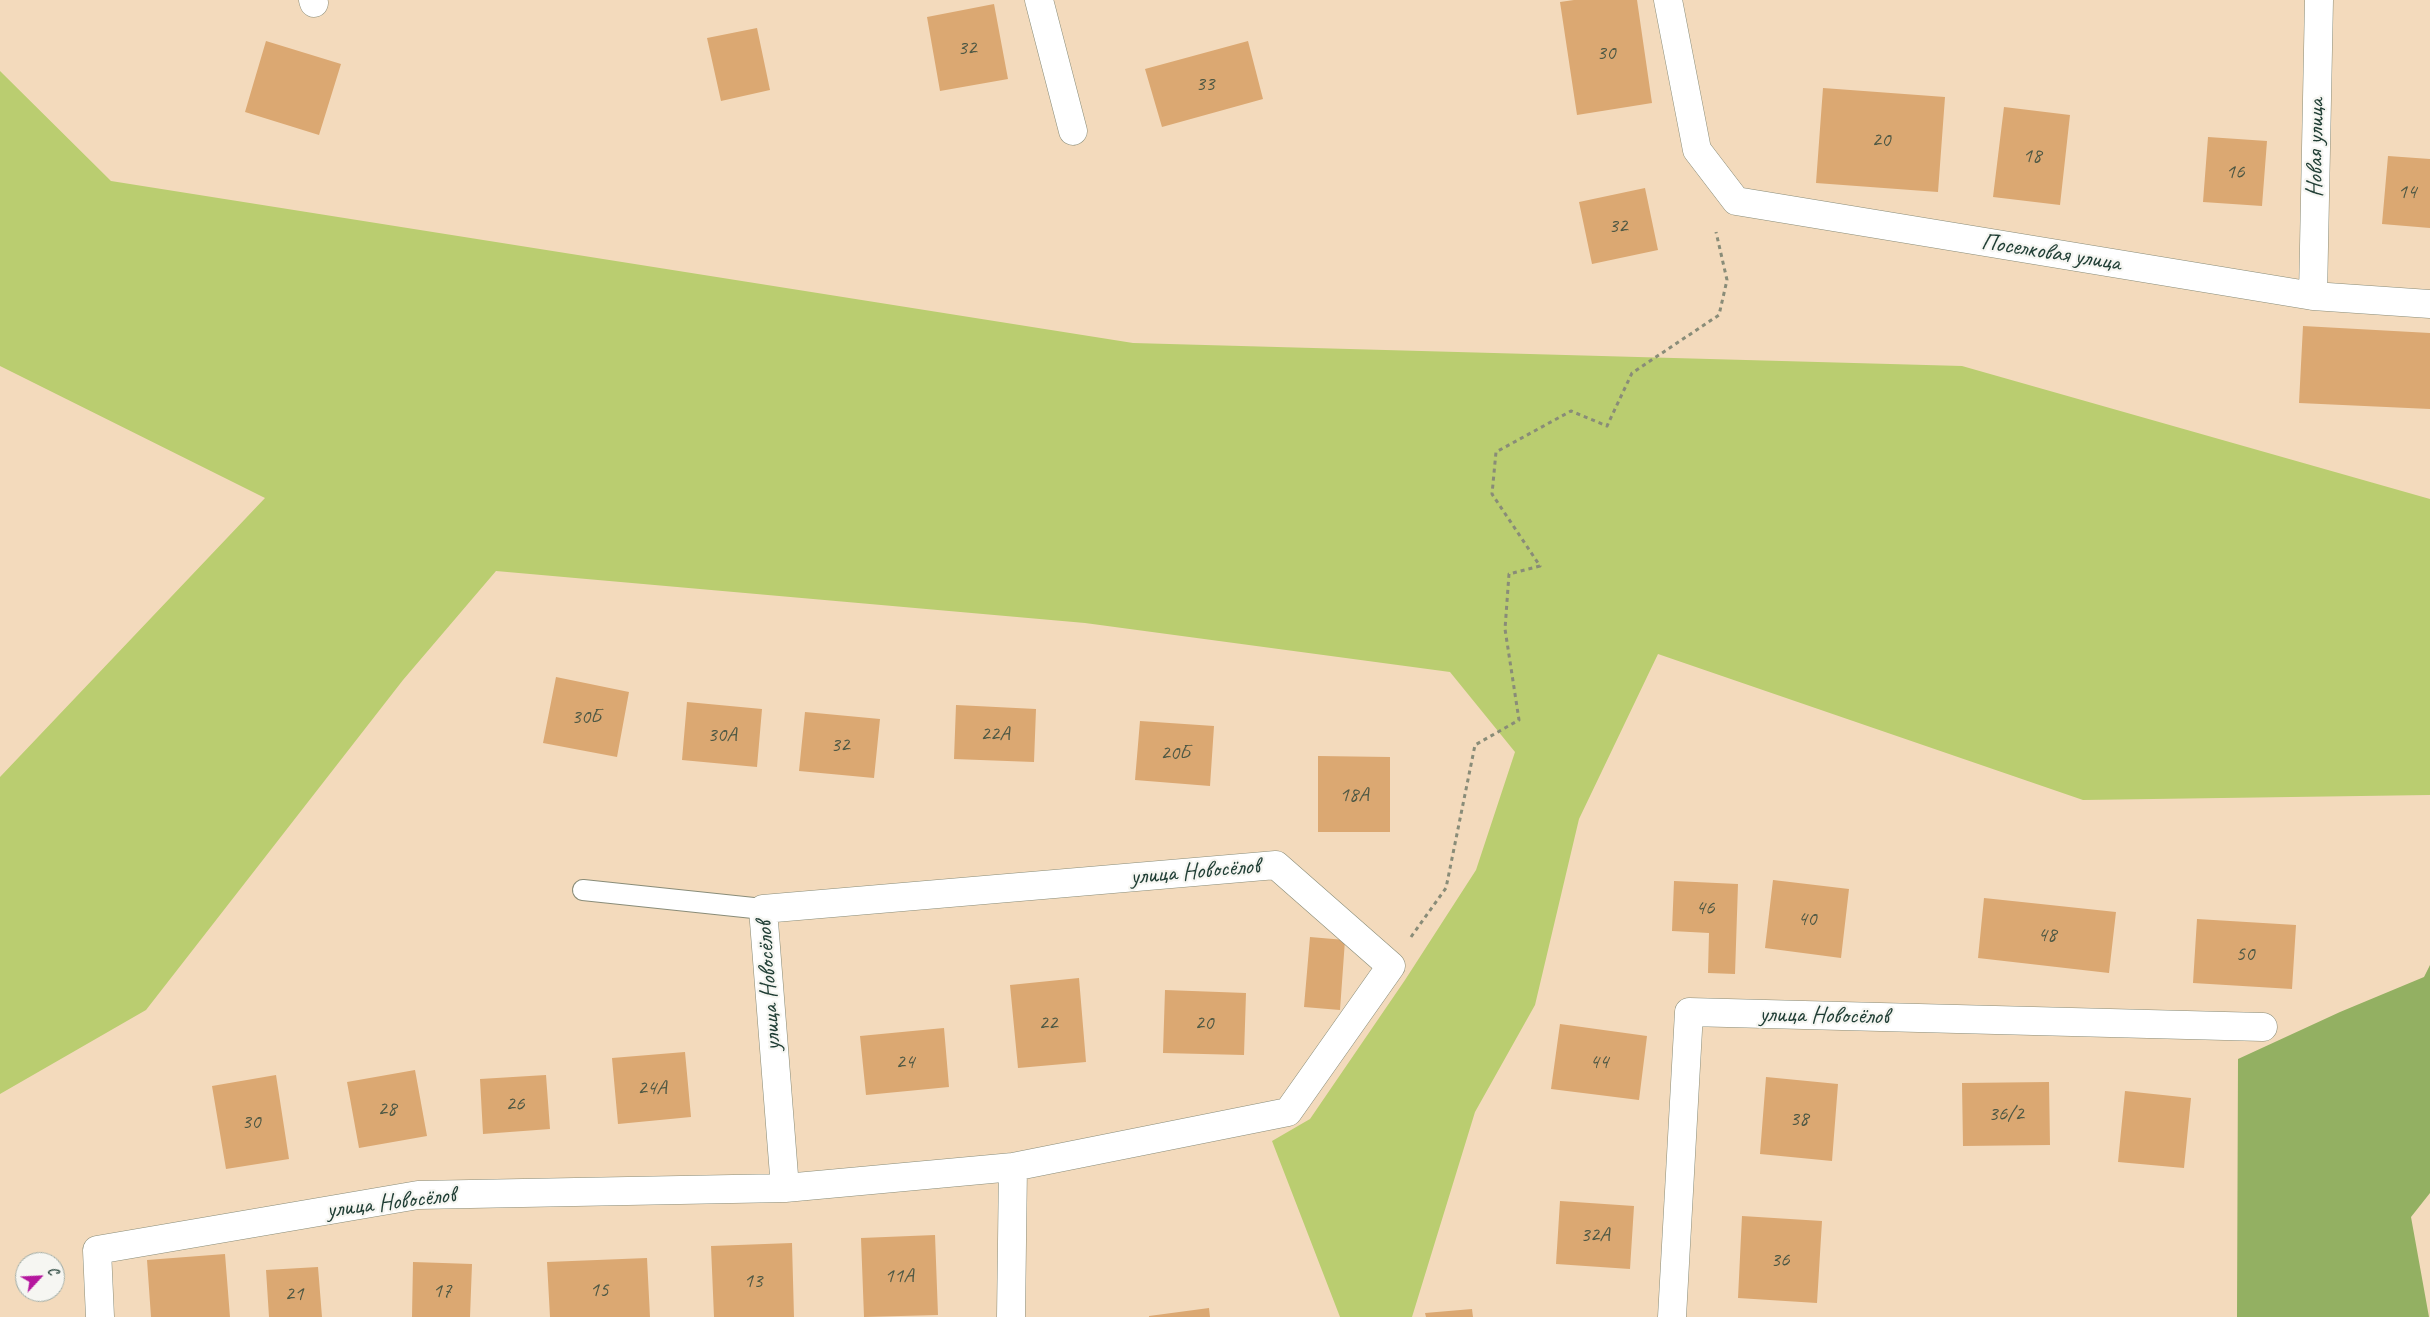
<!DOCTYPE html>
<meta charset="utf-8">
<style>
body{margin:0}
#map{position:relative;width:2430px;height:1317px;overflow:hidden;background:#f3dabc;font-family:Caveat,sans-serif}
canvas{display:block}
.north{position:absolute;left:15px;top:1252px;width:50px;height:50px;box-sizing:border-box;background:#f6f6f2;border:1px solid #a0aca6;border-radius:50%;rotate:65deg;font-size:14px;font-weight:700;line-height:20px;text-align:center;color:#1f3d34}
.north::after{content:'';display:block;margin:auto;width:18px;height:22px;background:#b5179e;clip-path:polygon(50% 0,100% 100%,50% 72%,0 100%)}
</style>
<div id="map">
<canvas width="2430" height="1317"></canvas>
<div class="north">С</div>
</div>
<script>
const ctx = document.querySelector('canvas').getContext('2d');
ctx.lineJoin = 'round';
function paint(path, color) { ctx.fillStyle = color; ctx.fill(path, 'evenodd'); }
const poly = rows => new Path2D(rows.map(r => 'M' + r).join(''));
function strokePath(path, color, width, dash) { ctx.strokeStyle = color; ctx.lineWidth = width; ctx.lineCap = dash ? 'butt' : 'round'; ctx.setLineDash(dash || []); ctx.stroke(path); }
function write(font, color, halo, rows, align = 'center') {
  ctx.font = font + ' Caveat,sans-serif'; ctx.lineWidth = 4.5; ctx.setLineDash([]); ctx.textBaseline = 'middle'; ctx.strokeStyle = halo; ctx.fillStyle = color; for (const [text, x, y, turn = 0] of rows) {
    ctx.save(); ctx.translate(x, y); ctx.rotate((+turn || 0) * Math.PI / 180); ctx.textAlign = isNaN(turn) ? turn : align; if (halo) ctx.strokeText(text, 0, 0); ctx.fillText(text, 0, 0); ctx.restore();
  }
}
paint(poly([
 [0,71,111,181,1133,343,1962,366,2430,499,2430,795,2083,800,1658,654,1579,819,1535,1005,1475,1112,1412,1317,1340,1317,1272,1141,1310,1119,1405,980,1476,870,1515,752,1450,672,1085,623,496,571,403,680,146,1010,0,1094,0,777,265,498,0,366]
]), '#bacd70');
paint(poly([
 [2430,965,2430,1193,2411,1217,2429,1317,2237,1317,2238,1059,2340,1012,2424,977]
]), '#93b062');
paint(poly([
 [1574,0,1637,0,1652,103,1577,115,1560,2],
 [994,4,1008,79,940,91,927,17],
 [757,28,770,90,721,101,707,38],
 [266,41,341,64,319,135,245,112],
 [1248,41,1263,99,1162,127,1145,69],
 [1823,88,1945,97,1938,192,1816,183],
 [2004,107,2070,115,2060,205,1993,197],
 [2208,137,2267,141,2262,206,2203,202],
 [2388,156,2430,159,2430,228,2382,224],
 [1645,188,1658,250,1592,264,1579,202],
 [2303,326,2430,333,2430,409,2299,403],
 [556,677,629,692,617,757,543,743],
 [687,702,762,709,757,767,682,760],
 [956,705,1036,709,1034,762,954,759],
 [805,712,880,719,874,778,799,771],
 [1140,721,1214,726,1210,786,1135,780],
 [1318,756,1390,757,1390,832,1318,832],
 [1773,880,1849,889,1841,958,1765,948],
 [1674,881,1738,884,1735,974,1708,973,1709,933,1672,931],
 [1984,898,2116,912,2109,973,1978,958],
 [2197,919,2296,925,2292,989,2193,983],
 [1310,937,1345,940,1340,1010,1304,1007],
 [1079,978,1086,1062,1018,1068,1010,985],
 [1165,990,1246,993,1244,1055,1163,1053],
 [1560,1024,1647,1036,1639,1100,1551,1089],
 [944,1028,949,1087,866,1095,860,1036],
 [685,1052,691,1117,618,1124,612,1058],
 [415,1070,427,1136,359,1148,347,1082],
 [276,1075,289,1159,226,1169,212,1086],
 [546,1075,550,1129,483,1134,480,1079],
 [1766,1077,1838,1084,1832,1161,1760,1154],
 [2049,1082,2050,1145,1963,1146,1962,1083],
 [2125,1091,2191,1098,2184,1168,2118,1162],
 [1560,1201,1634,1206,1630,1269,1556,1264],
 [1742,1216,1822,1221,1817,1303,1738,1298],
 [935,1235,938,1315,864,1317,861,1238],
 [792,1243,794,1317,714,1317,711,1246],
 [225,1254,230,1317,151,1317,147,1260],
 [647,1258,650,1317,550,1317,547,1262],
 [413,1262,472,1264,470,1317,412,1317],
 [318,1267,322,1317,269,1317,266,1270],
 [1209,1308,1210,1317,1149,1317,1149,1316],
 [1472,1309,1473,1317,1426,1317,1425,1313]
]), '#dba872');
const lane = poly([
 [583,890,763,909]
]);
const street = poly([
 [313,0,314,3],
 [1039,0,1073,131],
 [1668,0,1697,150,1736,201,2313,296,2430,304],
 [2313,296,2319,0],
 [100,1317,97,1250,418,1195,785,1188,1013,1167,1288,1112,1391,966,1276,865,763,909,785,1188],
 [1011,1317,1013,1167],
 [1672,1317,1689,1012,2263,1027]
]);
strokePath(lane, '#898c78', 22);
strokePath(street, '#898c78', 29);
strokePath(poly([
 [1411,937,1446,888,1475,745,1519,720,1505,629,1509,574,1540,566,1492,494,1496,452,1571,411,1607,426,1632,373,1719,315,1727,280,1716,232]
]), '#898c78', 3, [4, 4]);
strokePath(lane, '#fff', 20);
strokePath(street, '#fff', 28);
write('21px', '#4e5844', null, [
 ["32",967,48],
 ["30",1606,53],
 ["33",1205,84],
 ["20",1881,140],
 ["18",2032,156],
 ["16",2235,172],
 ["14",2407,192],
 ["32",1618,226],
 ["30Б",586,717],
 ["22А",995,734],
 ["30А",722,735],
 ["32",840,745],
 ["20Б",1175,753],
 ["18А",1354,795],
 ["46",1705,908],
 ["40",1807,919],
 ["48",2047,935],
 ["50",2245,954],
 ["22",1048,1023],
 ["20",1204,1023],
 ["24",905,1062],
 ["44",1599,1062],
 ["24А",652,1088],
 ["26",515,1104],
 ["28",387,1109],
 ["36/2",2006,1114],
 ["38",1799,1119],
 ["30",251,1122],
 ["32А",1595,1235],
 ["36",1780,1260],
 ["11А",899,1276],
 ["13",753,1281],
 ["15",599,1290],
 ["17",442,1291],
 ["21",294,1294]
]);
write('24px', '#1f3d34', '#f6f6f2', [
 ["Новая улица",2316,148,-89],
 ["Поселковая улица",2051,253,9],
 ["улица Новосёлов",1195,872,-5],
 ["улица Новосёлов",769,986,-94],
 ["улица Новосёлов",1824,1016,1],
 ["улица Новосёлов",391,1203,-7]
]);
</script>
